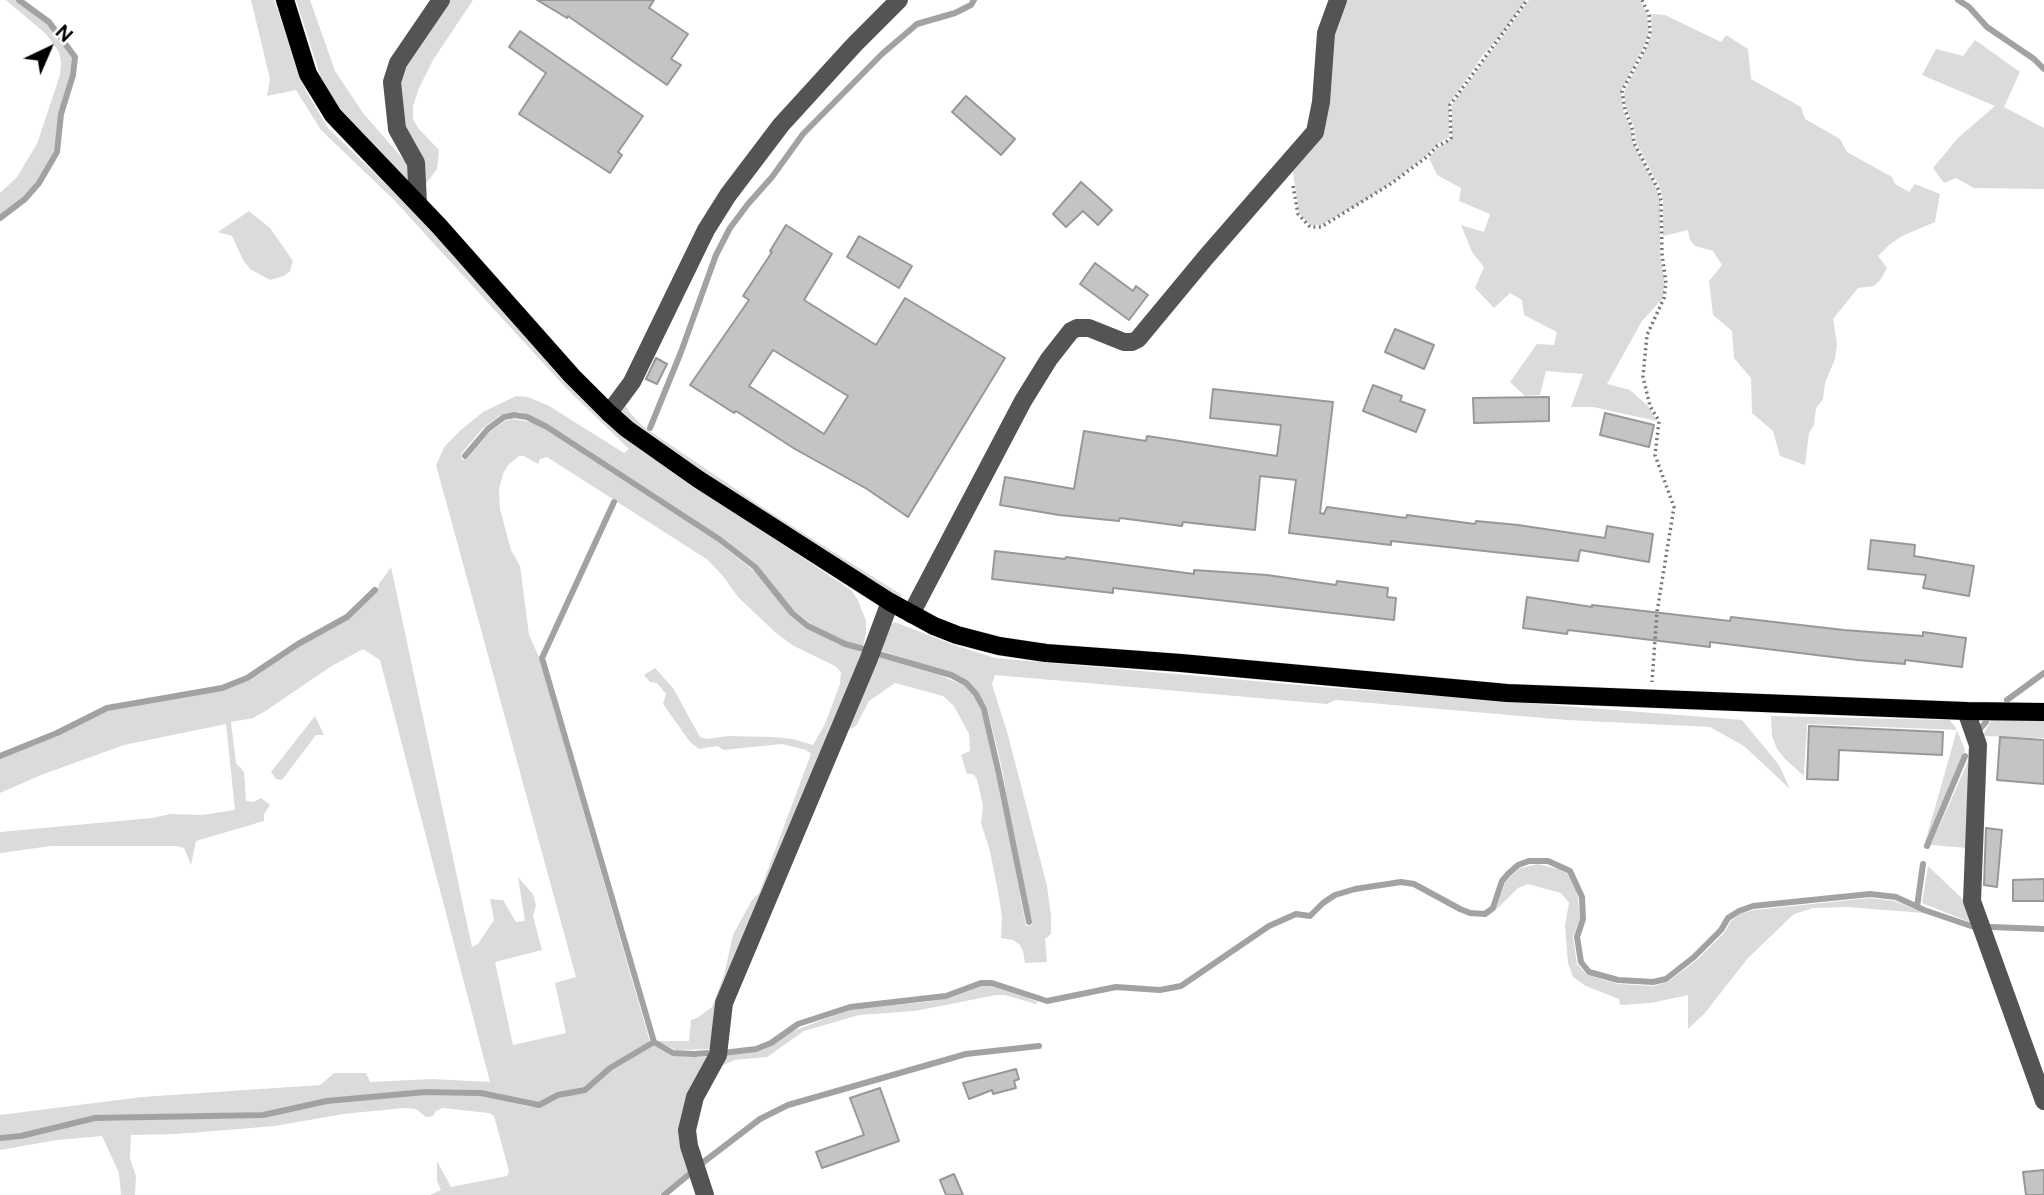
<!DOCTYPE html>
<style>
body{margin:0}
#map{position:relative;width:2044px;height:1195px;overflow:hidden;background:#fff;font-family:Figtree,sans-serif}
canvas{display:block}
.north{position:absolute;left:14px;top:14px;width:70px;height:70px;-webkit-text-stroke:5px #fff;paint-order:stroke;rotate:44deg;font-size:19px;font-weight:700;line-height:28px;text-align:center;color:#000}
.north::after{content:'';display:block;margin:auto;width:24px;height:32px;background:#000;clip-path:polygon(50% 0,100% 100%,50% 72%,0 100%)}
</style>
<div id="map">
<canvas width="2044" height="1195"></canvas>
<div class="north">N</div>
</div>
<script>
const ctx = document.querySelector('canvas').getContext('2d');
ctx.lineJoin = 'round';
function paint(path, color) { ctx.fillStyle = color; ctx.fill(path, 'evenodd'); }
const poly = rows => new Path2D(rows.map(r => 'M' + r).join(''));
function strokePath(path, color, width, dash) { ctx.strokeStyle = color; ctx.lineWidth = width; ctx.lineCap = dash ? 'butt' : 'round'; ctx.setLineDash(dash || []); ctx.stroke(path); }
paint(poly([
 [6,0,15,0,48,24,72,57,70,74,59,113,54,151,37,181,23,197,0,215,0,193,17,177,37,144,60,75,61,62,59,52,46,34],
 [251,0,274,0,306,91,328,128,420,217,650,456,851,590,858,600,866,621,866,633,863,647,843,641,818,629,792,609,755,564,720,536,549,425,520,412,506,413,499,416,482,429,461,454,462,460,467,459,490,432,505,421,512,419,531,422,546,430,718,542,754,571,791,614,805,627,837,644,861,652,859,666,712,1049,676,1050,657,1041,689,1041,691,1020,697,1018,712,1007,724,975,733,935,752,900,759,893,811,754,806,750,782,744,724,750,717,746,699,749,690,742,663,704,666,694,657,683,650,682,644,675,655,668,673,688,700,737,707,739,728,736,772,737,793,739,813,745,825,724,840,684,841,672,835,666,792,645,775,632,738,597,723,576,708,560,547,457,540,459,538,464,524,456,519,456,508,465,503,474,499,489,500,509,511,550,520,566,529,635,539,657,650,1042,609,1065,583,1088,557,1093,538,1102,481,1090,425,1089,327,1099,263,1112,94,1116,20,1134,0,1135,0,1115,142,1097,320,1085,334,1073,366,1073,370,1082,432,1079,490,1082,380,660,363,649,330,667,264,712,253,718,231,722,236,763,244,772,246,801,254,802,261,798,270,805,264,814,264,821,196,841,191,865,184,848,177,846,51,846,0,853,0,832,152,818,171,814,202,815,235,810,226,724,124,745,41,775,0,793,0,759,58,735,108,710,223,690,248,680,299,646,349,619,377,592,379,584,391,567,472,947,478,944,494,920,490,899,503,900,516,922,525,921,518,877,533,894,536,905,533,916,542,950,495,962,513,1045,566,1033,555,983,576,977,436,465,445,446,461,430,483,412,516,396,528,397,549,406,624,453,629,449,566,388,394,200,321,130,296,90,267,96,270,79],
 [296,0,310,0,335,71,363,113,410,167,411,179,408,183,354,127,339,108,321,78],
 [447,0,473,0,433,60,419,88,413,106,413,119,418,128,439,150,437,169,423,188,401,125,399,78],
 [1343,0,1526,0,1504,31,1483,55,1449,104,1449,137,1436,145,1427,155,1392,182,1355,206,1321,225,1310,225,1299,213,1292,167,1313,143,1328,52],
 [1529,0,1640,0,1647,15,1649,32,1644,46,1621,91,1623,110,1631,128,1633,143,1657,190,1660,201,1660,255,1665,283,1663,298,1642,321,1607,384,1630,390,1648,406,1657,421,1593,407,1571,407,1583,374,1546,371,1540,395,1525,396,1510,382,1537,344,1554,345,1557,332,1524,315,1522,300,1510,293,1494,308,1475,288,1484,267,1472,252,1461,225,1484,232,1490,214,1459,201,1461,188,1437,175,1429,158,1438,147,1452,139,1452,105],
 [1651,14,1665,15,1721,42,1726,35,1748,49,1751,79,1801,107,1805,119,1840,139,1847,152,1892,177,1895,184,1909,192,1915,184,1940,194,1935,222,1902,236,1889,245,1878,256,1887,268,1881,279,1874,286,1858,288,1833,319,1837,344,1835,359,1825,383,1823,399,1816,408,1814,425,1809,433,1805,465,1780,456,1773,431,1752,413,1751,378,1734,358,1732,331,1713,315,1709,281,1722,265,1713,251,1695,246,1690,240,1688,230,1663,236,1663,201,1660,188,1636,142,1634,127,1626,109,1624,92,1647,47,1652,32],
 [1975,40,2020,72,2004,107,2044,128,2044,189,1974,188,1956,178,1944,183,1933,168,1958,138,1995,106,1922,75,1936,49,1963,56],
 [249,211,270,228,293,261,290,271,284,276,270,280,250,269,243,260,232,236,218,232],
 [626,406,630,413,644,427,768,511,902,595,900,599,704,476,619,414],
 [895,622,954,645,995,658,1322,687,1742,720,1779,765,1790,789,1744,746,1710,727,1567,720,1336,700,1327,704,995,675,992,684,1008,735,1047,886,1051,916,1051,934,1045,939,1047,962,1025,963,1023,951,1020,945,1013,940,1001,938,1002,917,999,897,990,851,981,823,983,806,977,779,973,774,967,774,961,755,970,751,969,734,954,706,943,696,895,683,869,701,856,726,841,734,874,656,942,676,965,686,975,698,983,715,998,776,1026,926,1032,925,1012,834,1003,773,987,707,977,692,962,677,876,649,890,625],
 [315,716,324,735,316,735,282,780,276,779,271,772],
 [1771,716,1950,720,1957,730,1965,750,1924,846,1957,730,1807,724,1804,776,1785,759,1777,749,1772,736],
 [1993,718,2044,720,2044,738,1982,736],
 [1970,757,1967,848,1931,845],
 [1538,864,1558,869,1568,874,1574,884,1578,897,1580,918,1573,937,1577,964,1587,975,1618,984,1653,986,1668,982,1697,960,1724,933,1731,921,1740,914,1754,910,1870,898,1895,901,1923,913,1848,907,1813,908,1794,914,1748,958,1704,1014,1688,1029,1688,995,1651,1003,1620,1005,1619,999,1586,986,1573,977,1568,963,1565,925,1569,903,1561,893,1528,884,1518,888,1496,910,1505,883,1511,876,1520,868],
 [1928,866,1968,904,1972,923,1922,903],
 [992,984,1038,1002,1036,1004,1005,995,996,995,915,1011,859,1015,804,1031,767,1057,735,1060,716,1068,720,1056,763,1050,788,1033,851,1009,926,1002,950,998,983,985],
 [654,1045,673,1055,694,1057,710,1056,698,1079,690,1170,671,1187,659,1195,430,1195,441,1190,437,1181,437,1161,451,1187,507,1176,509,1171,494,1116,489,1113,443,1108,436,1111,433,1116,426,1117,416,1109,404,1108,343,1114,275,1126,177,1134,131,1135,130,1159,136,1176,135,1195,121,1195,119,1173,102,1136,57,1140,0,1150,0,1141,21,1139,95,1121,263,1117,327,1104,426,1094,481,1095,506,1100,525,1106,539,1107,559,1098,586,1092,612,1070]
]), '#dbdbdb');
strokePath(poly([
 [1958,0,1969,7,1987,27,2034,59,2044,69],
 [0,218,25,199,39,183,57,152,61,114,73,75,75,57,49,22,19,0],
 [650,428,681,352,716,255,730,228,748,204,772,177,803,134,882,54,917,24,955,13,971,5,974,0],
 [465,456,488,429,504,417,514,415,527,417,547,427,719,539,755,567,792,613,808,626,845,644,867,650],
 [614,502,542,658,654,1042],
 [875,653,951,675,966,683,976,694,984,709,999,774,1029,922],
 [2007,700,2044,673],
 [1978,731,1986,722],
 [0,756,57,733,107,708,222,688,247,678,298,644,347,617,375,590],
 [1927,846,1965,756],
 [1917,907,1923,864],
 [1991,927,2044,929],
 [723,1053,756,1049,771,1043,798,1024,850,1007,946,996,981,983,992,983,1047,1001,1116,987,1160,990,1181,986,1269,926,1296,914,1310,916,1323,903,1335,895,1355,889,1401,882,1414,884,1460,909,1470,913,1485,914,1493,908,1502,881,1508,874,1518,865,1529,861,1548,861,1570,871,1582,897,1583,919,1577,937,1581,962,1589,972,1618,980,1653,982,1666,979,1694,957,1721,930,1728,918,1739,911,1753,906,1870,894,1896,897,1924,910,1974,927],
 [0,1138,21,1136,95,1118,263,1115,327,1101,425,1092,481,1093,539,1105,558,1095,585,1090,610,1068,654,1042,673,1053,694,1054,707,1053],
 [701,1164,760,1119,788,1105,966,1054,1039,1046],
 [664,1195,692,1172]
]), '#a2a2a2', 6);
const building = poly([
 [537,0,654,0,649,8,688,34,671,59,681,65,667,85,568,16,567,18,537,0],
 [520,31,643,116,618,152,622,155,610,173,519,114,546,73,509,47,520,31],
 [966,96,1015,139,1001,155,952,112,966,96],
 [1081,182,1112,210,1098,225,1083,211,1066,227,1053,214,1081,182],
 [786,225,832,254,804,300,876,345,905,298,1005,358,908,517,867,489,795,449,736,411,734,413,690,385,749,300,743,296,772,252,770,251,786,225],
 [773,350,848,396,824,434,749,386,773,350],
 [859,236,912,266,899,288,847,257,859,236],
 [1095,263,1133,291,1136,286,1148,295,1129,320,1080,284,1095,263],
 [1395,329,1434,345,1424,369,1385,352,1395,329],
 [656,358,667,364,657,384,646,379,656,358],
 [1373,385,1402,396,1400,401,1425,410,1416,432,1363,411,1373,385],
 [1213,389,1333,402,1320,513,1324,514,1327,507,1406,518,1407,515,1475,524,1476,521,1518,525,1605,538,1607,526,1653,534,1649,562,1580,550,1578,561,1391,541,1391,545,1289,533,1296,480,1260,476,1255,530,1183,522,1182,526,1120,518,1119,521,1059,515,1000,505,1005,477,1074,489,1084,431,1146,441,1147,436,1277,456,1281,425,1210,418,1213,389],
 [1549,397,1549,421,1474,423,1473,398,1549,397],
 [1605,413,1654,425,1649,447,1600,435,1605,413],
 [1871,540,1915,545,1914,556,1974,566,1969,596,1923,588,1926,575,1868,569,1871,540],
 [995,551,1065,559,1066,557,1194,574,1194,570,1267,575,1336,585,1337,581,1388,588,1387,597,1396,598,1394,620,1113,588,1113,593,992,579,995,551],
 [1527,597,1592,607,1592,605,1730,621,1731,617,1844,630,1923,636,1923,632,1966,638,1962,667,1905,660,1905,664,1857,660,1710,642,1710,647,1568,630,1567,634,1523,628,1527,597],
 [1809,726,1943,732,1942,755,1839,750,1838,780,1807,779,1809,726],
 [2000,737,2044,740,2044,784,1997,780,2000,737],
 [1986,828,2002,830,1997,887,1984,885,1986,828],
 [2044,879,2044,901,2013,901,2013,880,2044,879],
 [1016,1069,1019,1079,1014,1081,1016,1088,993,1094,992,1090,969,1099,963,1083,1016,1069],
 [880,1088,899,1141,822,1168,816,1152,864,1135,850,1098,880,1088],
 [2044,1170,2044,1195,2026,1195,2023,1172,2044,1170],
 [954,1174,963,1195,946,1195,940,1180,954,1174]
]);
paint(building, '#c4c4c4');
strokePath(building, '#989898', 2);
const major = poly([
 [285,0,308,74,333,115,439,226,572,376,609,413,627,429,698,479,890,602,934,626,957,635,999,646,1046,653,1181,663,1507,693,1966,711,2044,712]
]);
strokePath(major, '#dbdbdb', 19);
strokePath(poly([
 [1642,0,1649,15,1650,32,1646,46,1622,91,1625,110,1632,128,1634,143,1658,189,1661,201,1662,254,1666,283,1664,298,1647,335,1643,377,1650,406,1659,421,1655,455,1674,507,1657,612,1652,682],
 [1293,186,1298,214,1310,227,1321,227,1392,183,1428,156,1437,146,1446,142,1451,138,1450,105,1527,0]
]), '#767676', 3.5, [2, 3.5]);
strokePath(poly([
 [418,203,416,163,397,129,392,82,398,63,441,0],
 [609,413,632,382,706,230,728,195,781,125,854,45,899,0],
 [911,614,1023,401,1049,359,1071,331,1077,328,1089,328,1124,342,1132,342,1138,339,1206,257,1315,132,1321,102,1326,33,1338,0],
 [1966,711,1978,745,1972,901,2044,1101],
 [705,1195,689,1146,687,1130,695,1097,718,1055,724,1003,868,661,890,602]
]), '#545454', 18);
strokePath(major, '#000', 18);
</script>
